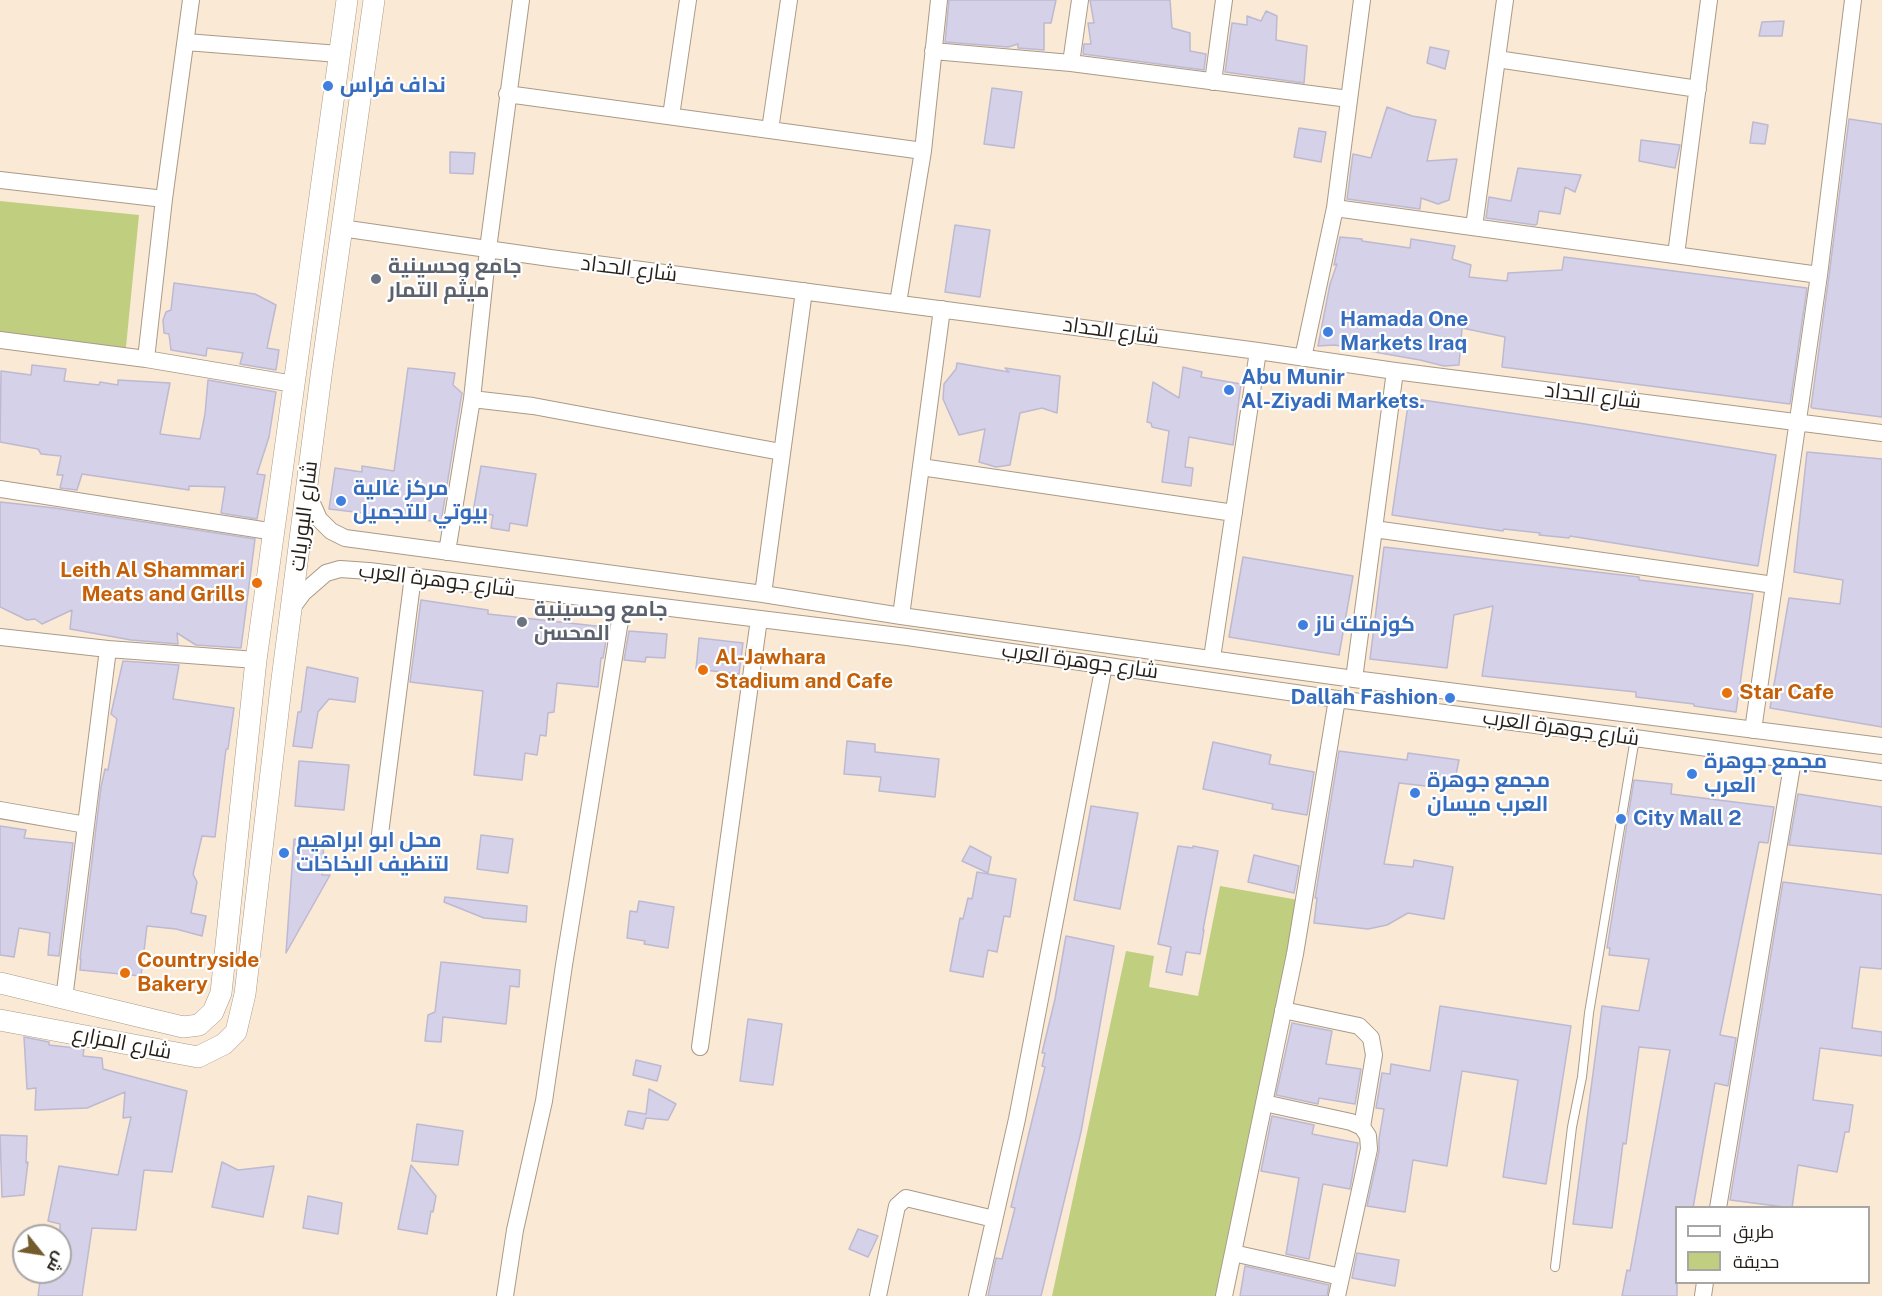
<!DOCTYPE html>
<meta charset="utf-8">
<style>
body{margin:0}
#map{position:relative;width:1882px;height:1296px;overflow:hidden;background:#fae9d5;font-family:"Public Sans",Cairo,sans-serif}
canvas{display:block}
.legend{position:absolute;left:1675px;top:1206px;width:195px;height:78px;box-sizing:border-box;background:#fff;border:2px solid #a8a5a3;margin:0;padding:8px 10px;list-style:none;font-size:18px;color:#251f18}
.legend li{display:flex;align-items:center;gap:12px;height:30px}
.legend b{width:30px;border:2px solid #a8a5a3}
.north{position:absolute;left:12px;top:1224px;width:60px;height:60px;box-sizing:border-box;background:#fff;border:2px solid #a8a5a3;border-radius:50%;rotate:120deg;font-size:16px;font-weight:700;line-height:24px;text-align:center;color:#251f18}
.north::after{content:'';display:block;margin:auto;width:21px;height:27px;background:#745b2c;clip-path:polygon(50% 0,100% 100%,50% 72%,0 100%)}
</style>
<div id="map">
<canvas width="1882" height="1296"></canvas>
<ul class="legend">
<li><b style="height:8px;background:#fff"></b>طريق</li>
<li><b style="height:16px;background:#c0ce7f"></b>حديقة</li>
</ul>
<div class="north">ش</div>
</div>
<script>
const ctx = document.querySelector('canvas').getContext('2d');
ctx.lineJoin = 'round';
function paint(path, color) { ctx.fillStyle = color; ctx.fill(path, 'evenodd'); }
const poly = rows => new Path2D(rows.map(r => 'M' + r).join(''));
function strokePath(path, color, width, dash) { ctx.strokeStyle = color; ctx.lineWidth = width; ctx.lineCap = dash ? 'butt' : 'round'; ctx.setLineDash(dash || []); ctx.stroke(path); }
function write(font, color, halo, rows, align = 'center') {
  ctx.font = font + ' "Public Sans",Cairo,sans-serif'; ctx.lineWidth = 4.5; ctx.setLineDash([]); ctx.textBaseline = 'middle'; ctx.strokeStyle = halo; ctx.fillStyle = color; for (const [text, x, y, turn = 0] of rows) {
    ctx.save(); ctx.translate(x, y); ctx.rotate((+turn || 0) * Math.PI / 180); ctx.textAlign = isNaN(turn) ? turn : align; if (halo) ctx.strokeText(text, 0, 0); ctx.fillText(text, 0, 0); ctx.restore();
  }
}
paint(poly([
 [0,201,139,215,125,357,0,340],
 [1220,886,1298,900,1216,1296,1052,1296,1126,951,1154,956,1149,987,1198,996]
]), '#c0ce7f');
const building = poly([
 [949,0,1056,0,1051,23,1044,23,1044,50,1018,48,1018,44,1008,47,945,42,949,0],
 [1090,0,1170,0,1172,28,1190,33,1190,51,1206,54,1204,70,1083,54,1084,44,1091,44,1088,23,1094,23,1090,0],
 [1266,11,1277,16,1276,40,1307,46,1304,83,1225,72,1232,23,1247,25,1247,16,1261,21,1266,11],
 [1784,21,1782,36,1759,36,1762,22,1784,21],
 [1430,47,1449,51,1445,69,1427,63,1430,47],
 [992,88,1022,92,1014,148,984,144,992,88],
 [1387,107,1412,116,1436,120,1427,161,1457,159,1449,200,1438,204,1421,198,1420,209,1347,199,1353,154,1371,158,1387,107],
 [1849,119,1882,124,1882,417,1812,408,1811,407,1829,276,1849,119],
 [1753,122,1768,125,1765,144,1750,143,1753,122],
 [1299,128,1326,132,1321,162,1294,157,1299,128],
 [1641,140,1680,145,1675,168,1639,161,1641,140],
 [450,152,475,153,473,174,450,173,450,152],
 [1518,168,1535,170,1581,175,1575,192,1565,187,1560,214,1539,211,1537,224,1535,225,1486,218,1489,197,1511,201,1518,168],
 [955,225,990,230,980,297,945,292,955,225],
 [1340,237,1362,239,1362,241,1410,248,1411,239,1455,246,1452,259,1471,265,1469,277,1507,281,1508,273,1562,270,1564,257,1807,288,1790,404,1502,367,1505,337,1462,328,1459,365,1444,366,1420,360,1363,350,1363,349,1334,345,1318,346,1330,284,1337,264,1334,265,1340,237],
 [174,283,255,294,276,305,267,348,279,350,276,370,240,364,243,353,207,348,206,356,171,350,169,334,164,333,163,320,166,312,171,310,174,283],
 [957,363,1009,372,1005,368,1060,376,1057,413,1042,408,1020,413,1010,465,996,467,979,462,985,429,959,435,943,399,944,384,956,369,957,363],
 [32,365,66,369,64,381,99,385,100,382,118,385,118,380,170,383,160,434,200,439,205,414,208,380,276,392,269,437,257,474,265,475,257,519,221,513,225,487,189,486,189,490,82,474,77,490,60,488,63,475,57,475,61,456,41,454,38,449,0,442,1,371,31,375,32,365],
 [1183,367,1202,372,1201,377,1241,384,1233,445,1189,437,1185,467,1193,468,1191,486,1162,482,1169,431,1152,427,1151,423,1147,422,1153,382,1179,398,1183,367],
 [408,368,455,373,453,385,462,393,441,522,329,509,335,468,362,472,362,466,394,471,408,368],
 [1409,398,1585,424,1776,455,1758,566,1570,536,1569,538,1539,535,1540,533,1504,529,1503,531,1392,515,1409,398],
 [1807,452,1882,459,1882,727,1770,708,1789,598,1840,604,1843,580,1794,572,1807,452],
 [481,466,536,474,527,526,510,523,509,531,491,528,493,515,473,512,481,466],
 [0,502,55,508,255,539,241,648,196,645,177,633,178,644,131,640,70,629,72,610,42,624,35,619,27,620,0,607,0,502],
 [1384,547,1639,577,1639,580,1753,594,1736,712,1694,706,1694,704,1636,697,1636,692,1482,676,1493,606,1454,615,1447,668,1370,659,1384,547],
 [1243,557,1353,576,1339,655,1229,637,1243,557],
 [421,600,488,610,488,614,605,627,604,629,608,629,603,658,601,658,598,687,557,683,554,712,548,713,546,736,540,735,537,755,525,753,522,780,474,775,483,691,410,682,421,600],
 [629,631,667,634,665,658,646,657,645,662,624,660,629,631],
 [699,638,743,643,739,674,696,669,699,638],
 [123,661,179,665,173,699,234,708,228,749,226,749,215,837,202,836,193,874,197,882,191,913,206,916,202,936,176,929,147,926,141,976,80,970,81,959,80,959,101,787,105,769,108,770,117,719,111,714,123,661],
 [307,667,358,678,355,702,329,699,318,712,312,748,293,746,298,712,301,712,307,667],
 [847,741,875,744,875,752,939,759,935,797,879,791,881,777,844,774,847,741],
 [1213,742,1271,755,1269,764,1314,772,1307,815,1272,809,1273,804,1203,789,1213,742],
 [1339,751,1407,760,1408,753,1459,760,1453,789,1399,783,1384,864,1413,867,1414,860,1453,867,1444,919,1408,913,1387,925,1368,929,1314,923,1317,898,1315,898,1339,751],
 [299,761,349,765,344,810,295,806,299,761],
 [1634,780,1672,784,1671,794,1774,807,1768,843,1759,842,1720,1035,1736,1038,1728,1086,1715,1083,1693,1208,1677,1208,1677,1296,1622,1296,1627,1270,1630,1271,1670,1050,1639,1047,1626,1144,1623,1143,1612,1228,1573,1224,1602,1006,1639,1011,1649,959,1609,955,1610,948,1607,948,1634,780],
 [1798,794,1882,807,1882,854,1789,845,1798,794],
 [1091,806,1138,813,1120,909,1074,900,1091,806],
 [0,826,26,830,24,838,73,843,59,956,48,955,50,933,19,928,14,957,0,955,0,826],
 [481,835,513,839,508,873,477,869,481,835],
 [294,839,324,841,322,875,330,875,286,953,294,839],
 [970,846,991,857,988,873,962,861,970,846],
 [1178,846,1193,848,1193,846,1218,851,1203,930,1204,930,1200,954,1186,952,1182,975,1166,972,1171,947,1158,944,1178,846],
 [1254,855,1299,866,1294,893,1248,882,1254,855],
 [977,872,1016,879,1010,917,1004,916,997,952,988,950,983,977,950,971,960,918,963,919,968,898,972,899,977,872],
 [1783,882,1882,895,1882,969,1860,967,1852,1028,1882,1032,1882,1056,1820,1048,1813,1100,1853,1105,1849,1132,1845,1132,1837,1172,1798,1165,1792,1208,1730,1200,1783,882],
 [445,897,527,906,526,922,484,918,444,902,445,897],
 [639,901,674,907,668,948,644,944,645,941,627,938,630,911,637,912,639,901],
 [1066,936,1114,946,1081,1132,1041,1296,988,1296,996,1258,1002,1259,1015,1208,1011,1207,1045,1067,1042,1066,1045,1053,1042,1053,1055,999,1066,936],
 [441,962,520,970,519,987,510,986,506,1024,443,1017,441,1042,425,1041,428,1015,435,1012,441,962],
 [1440,1006,1571,1026,1546,1184,1503,1177,1518,1080,1462,1071,1447,1166,1413,1160,1405,1212,1367,1206,1379,1151,1379,1139,1384,1109,1376,1108,1382,1073,1390,1074,1391,1064,1430,1071,1440,1006],
 [748,1019,782,1024,773,1085,740,1081,748,1019],
 [1292,1023,1332,1031,1326,1064,1361,1069,1355,1104,1319,1098,1318,1104,1276,1095,1292,1023],
 [24,1037,49,1042,49,1045,84,1049,83,1056,102,1058,103,1069,187,1091,172,1172,144,1170,136,1230,92,1228,82,1296,38,1296,41,1274,60,1275,60,1224,48,1221,59,1166,118,1175,131,1117,123,1118,125,1092,87,1108,35,1110,36,1088,27,1089,24,1037],
 [636,1060,661,1066,657,1081,633,1075,636,1060],
 [649,1089,676,1104,668,1120,646,1118,643,1129,625,1125,628,1111,646,1114,649,1089],
 [1272,1116,1314,1125,1312,1134,1358,1143,1350,1189,1323,1184,1309,1259,1286,1254,1299,1178,1261,1171,1272,1116],
 [417,1124,463,1131,458,1165,412,1161,417,1124],
 [0,1135,27,1136,26,1163,28,1162,24,1195,2,1197,0,1135],
 [222,1162,238,1170,274,1166,263,1217,212,1207,222,1162],
 [411,1165,436,1196,433,1212,431,1211,427,1234,398,1229,411,1165],
 [308,1196,342,1203,338,1234,303,1228,308,1196],
 [858,1229,878,1236,868,1257,849,1249,858,1229],
 [1357,1253,1399,1260,1395,1286,1352,1278,1357,1253],
 [1245,1266,1329,1285,1327,1296,1240,1296,1245,1266]
]);
paint(building, '#d4d1e8');
strokePath(building, '#bdb9d0', 1.5);
const service = poly([
 [1555,1267,1572,1127,1582,1077,1589,1013,1635,738]
]);
const minor = poly([
 [186,42,339,54],
 [933,51,1071,63,1349,99],
 [1497,59,1698,89],
 [1071,63,1080,0],
 [1213,82,1224,0],
 [507,94,923,151],
 [671,116,688,0],
 [770,130,789,0],
 [0,180,164,199],
 [1335,208,1819,275],
 [1474,227,1505,0],
 [341,228,550,258,1258,351,1395,371,1882,433],
 [1676,255,1709,0],
 [898,303,923,151,939,0],
 [0,340,146,359,294,384],
 [1303,358,1335,208,1362,0],
 [146,359,164,199,191,0],
 [472,399,533,406,781,452],
 [921,467,1234,513],
 [0,489,275,532],
 [307,492,319,519,331,531,345,538,763,594,901,616,1354,679,1882,746],
 [1374,529,1774,585],
 [447,552,472,399,488,249,521,0],
 [763,594,804,291],
 [292,608,303,593,326,573,340,569,369,571,907,637,1337,699,1635,738,1882,772],
 [901,616,942,309],
 [0,637,108,649,256,660],
 [1212,658,1258,351],
 [1354,679,1395,371],
 [1753,730,1819,275,1853,0],
 [0,810,86,825,108,649],
 [380,834,413,576],
 [64,999,86,825],
 [1283,1010,1359,1026,1371,1038,1374,1055,1362,1127],
 [700,1047,759,619],
 [1264,1103,1351,1122,1362,1127,1368,1136,1369,1149,1337,1296],
 [1718,1208,1793,760],
 [1233,1253,1341,1277],
 [505,1296,515,1230,544,1101,564,965,623,602],
 [878,1296,897,1206,906,1198,994,1219],
 [977,1296,1017,1119,1104,665],
 [1224,1296,1295,954,1337,699],
 [1703,1296,1705,1282]
]);
const tertiary = poly([
 [0,983,183,1027,199,1025,213,1012,221,993,256,660,347,0],
 [0,1020,198,1057,224,1044,236,1032,245,994,281,687,321,376,374,0]
]);
strokePath(service, '#aa9a87', 10);
strokePath(minor, '#aa9a87', 18);
strokePath(tertiary, '#aa9a87', 22);
strokePath(service, '#fff', 8);
strokePath(minor, '#fff', 16);
strokePath(tertiary, '#fff', 21);
for (const [x, y, r, color] of [
 [328,86,6,"#3f7fe0"],
 [376,279,6,"#6b7280"],
 [1328,332,6,"#3f7fe0"],
 [1229,390,6,"#3f7fe0"],
 [341,501,6,"#3f7fe0"],
 [257,583,6,"#e8710a"],
 [522,622,6,"#6b7280"],
 [1303,625,6,"#3f7fe0"],
 [703,670,6,"#e8710a"],
 [1727,693,6,"#e8710a"],
 [1450,698,6,"#3f7fe0"],
 [1692,774,6,"#3f7fe0"],
 [1415,793,6,"#3f7fe0"],
 [1621,819,6,"#3f7fe0"],
 [284,853,6,"#3f7fe0"],
 [125,973,6,"#e8710a"]
]) { const dot = new Path2D(); dot.arc(x, y, r, 0, 2 * Math.PI); ctx.fillStyle = color; ctx.fill(dot); strokePath(dot, '#fff', 2); }
write('bold 21px', '#366cbe', '#fff', [
 ["نداف فراس",340,86],
 ["Hamada One",1340,320],
 ["Markets Iraq",1340,344],
 ["Abu Munir",1241,378],
 ["Al-Ziyadi Markets.",1241,402],
 ["مركز غالية",353,489],
 ["بيوتي للتجميل",353,513],
 ["كوزمتك ناز",1315,625],
 ["Dallah Fashion",1438,698,"right"],
 ["مجمع جوهرة",1704,762],
 ["العرب",1704,786],
 ["مجمع جوهرة",1427,781],
 ["العرب ميسان",1427,805],
 ["City Mall 2",1633,819],
 ["محل ابو ابراهيم",296,841],
 ["لتنظيف البخاخات",296,865]
], 'left');
write('bold 21px', '#5b616d', '#fff', [
 ["جامع وحسينية",388,267],
 ["ميثم التمار",388,291],
 ["جامع وحسينية",534,610],
 ["المحسن",534,634]
], 'left');
write('21px', '#251f18', '#fff', [
 ["شارع الحداد",629,269,7],
 ["شارع الحداد",1111,331,8],
 ["شارع الحداد",1593,396,7],
 ["شارع البوريات",304,516,-83],
 ["شارع جوهرة العرب",437,580,7],
 ["شارع جوهرة العرب",1080,661,8],
 ["شارع جوهرة العرب",1561,728,8],
 ["شارع المزارع",122,1043,11]
]);
write('bold 21px', '#c56008', '#fff', [
 ["Leith Al Shammari",245,571,"right"],
 ["Meats and Grills",245,595,"right"],
 ["Al-Jawhara",715,658],
 ["Stadium and Cafe",715,682],
 ["Star Cafe",1739,693],
 ["Countryside",137,961],
 ["Bakery",137,985]
], 'left');
</script>
